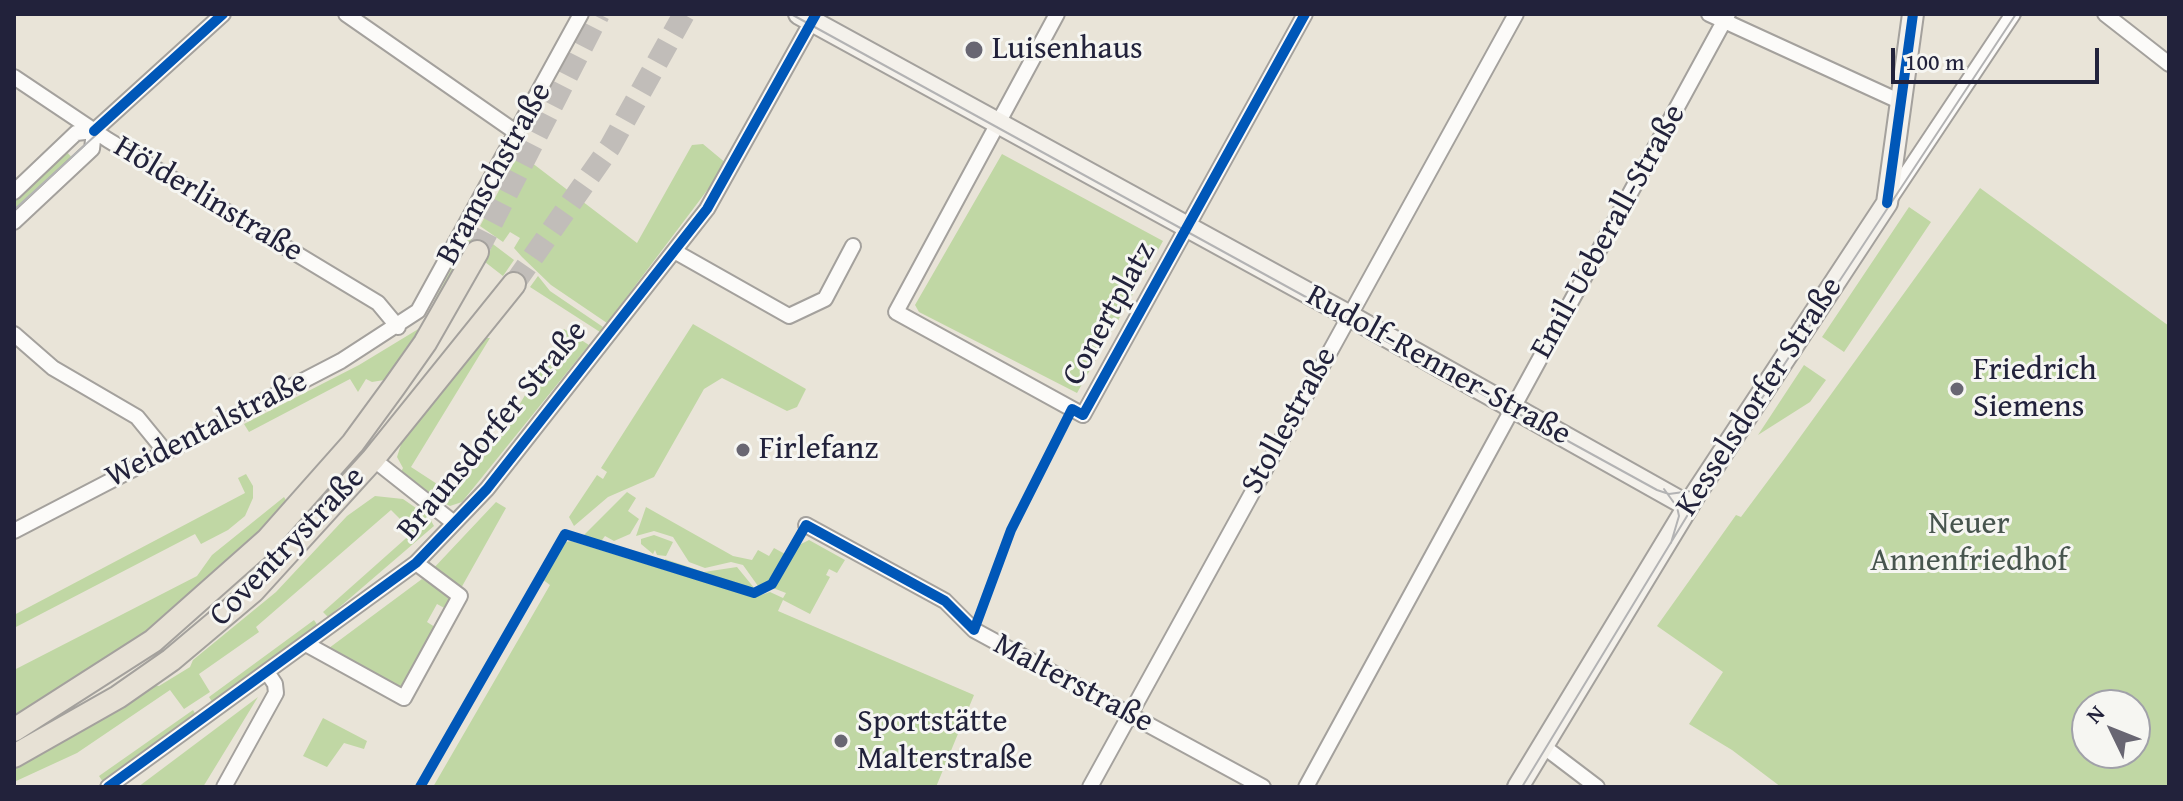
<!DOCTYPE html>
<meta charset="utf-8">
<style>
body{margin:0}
#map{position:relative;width:2183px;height:801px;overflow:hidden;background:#e9e4d8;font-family:"Gentium Book Plus",serif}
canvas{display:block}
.frame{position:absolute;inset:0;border:16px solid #22223b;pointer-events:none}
.north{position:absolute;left:2071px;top:689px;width:80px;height:80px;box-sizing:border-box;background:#f6f6f2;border:2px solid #a1a1a9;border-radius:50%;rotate:313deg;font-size:22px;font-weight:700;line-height:32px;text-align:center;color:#22223b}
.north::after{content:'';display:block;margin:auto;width:28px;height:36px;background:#686672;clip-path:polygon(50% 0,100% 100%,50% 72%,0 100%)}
.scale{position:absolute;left:1891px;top:48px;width:208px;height:36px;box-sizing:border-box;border:4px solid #22223b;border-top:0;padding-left:10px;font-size:24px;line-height:28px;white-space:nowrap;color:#22223b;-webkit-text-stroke:6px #f6f6f2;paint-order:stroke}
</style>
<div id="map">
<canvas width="2183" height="801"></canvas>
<div class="frame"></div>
<div class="north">N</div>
<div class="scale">100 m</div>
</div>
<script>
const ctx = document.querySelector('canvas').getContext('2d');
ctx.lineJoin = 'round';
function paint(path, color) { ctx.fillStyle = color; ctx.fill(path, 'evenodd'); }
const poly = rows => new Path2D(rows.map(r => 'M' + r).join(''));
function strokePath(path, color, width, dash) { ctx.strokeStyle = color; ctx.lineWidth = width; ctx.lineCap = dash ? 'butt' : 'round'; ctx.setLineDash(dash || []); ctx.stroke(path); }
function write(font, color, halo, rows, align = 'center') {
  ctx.font = font + ' "Gentium Book Plus",serif'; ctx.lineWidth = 6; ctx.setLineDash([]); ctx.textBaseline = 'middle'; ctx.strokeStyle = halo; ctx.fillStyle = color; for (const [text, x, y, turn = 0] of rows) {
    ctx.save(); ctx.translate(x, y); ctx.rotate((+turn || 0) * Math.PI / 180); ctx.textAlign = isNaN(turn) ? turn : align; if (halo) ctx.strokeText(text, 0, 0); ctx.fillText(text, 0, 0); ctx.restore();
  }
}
paint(poly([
 [703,144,727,164,607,323,551,285,522,257,514,248,520,238,510,232,503,242,480,226,519,153,637,243,692,145],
 [66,151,74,160,14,215,14,199],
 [1002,154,1163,241,1077,393,919,312,915,305],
 [1980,188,2169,326,2169,787,1781,787,1732,750,1689,724,1723,672,1657,626,1736,515,1741,517,1785,458],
 [2087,705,2135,705,2135,753,2087,753],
 [1909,207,1931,222,1844,352,1822,337],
 [473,229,514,260,503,276,485,262,492,246,480,244,436,302,434,301],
 [538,276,550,291,603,327,600,332,530,287],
 [693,324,806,389,797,407,787,411,722,378,704,389,654,477,608,497,574,526,569,517,597,475,603,479,607,472,601,468],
 [420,328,384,380,372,382,366,379,358,392,350,379,249,432,244,424,359,365],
 [564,329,589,345,462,502,450,506,436,499,441,493,435,489,431,495,401,472,403,468,397,457,403,438,486,338,490,338,411,467,454,495,490,436,498,441],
 [1804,365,1826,380,1810,402,1758,435],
 [246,474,253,486,253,498,245,516,228,530,201,544,195,534,14,628,14,615,245,493,238,478],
 [627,492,636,498,628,511,639,519,630,534,614,541,605,536,599,544,580,539],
 [375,496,403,499,429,517,434,526,328,617,323,612,413,532,391,510,256,627,259,632,199,674,210,692,184,709,170,690,77,753,14,782,14,768,70,738,153,685,159,686,190,667,193,660,276,592,347,516],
 [284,497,287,502,270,524,155,626,14,719,14,670,197,576,212,555],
 [496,502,506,508,460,590,431,571],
 [646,507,733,556,752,560,758,550,769,556,774,548,785,554,770,581,758,586,743,565,731,562,705,568,689,562,673,537,654,531,636,536],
 [654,535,673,542,666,556,657,555,655,550,653,554,641,544,641,539],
 [809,540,845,560,837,573,829,569,826,575,830,577,810,614,783,600,778,611,974,695,936,787,433,787,550,585,542,579,561,543,571,541,746,595,755,597,770,592,783,598,786,593,773,588,797,546],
 [665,559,704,572,737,567,755,589,664,564],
 [422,579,455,598,448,610,437,604,427,622,438,629,402,694,325,651],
 [314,620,318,626,213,703,209,697],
 [258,697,203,787,138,787],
 [193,710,196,715,103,782,99,776],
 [323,718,367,741,364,749,344,743,327,767,303,756]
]), '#c0d7a4');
strokePath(poly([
 [477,252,599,14],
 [514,284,610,147,684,14]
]), '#c1bdb9', 22, [22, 11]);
const street = poly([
 [346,14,517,133],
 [1057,14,896,312,1083,415,1305,14],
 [1709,14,1901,102],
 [2105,14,2169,64],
 [14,77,108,140,378,303,398,327],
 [14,192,76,133,94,131,223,14],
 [1889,200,2013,14],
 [14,222,92,149,94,131],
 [674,251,789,316,825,299,853,246],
 [14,334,53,368,137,417,164,450],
 [373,459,454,523],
 [806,525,945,601,974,630,1263,787],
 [14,531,341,361,418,311,581,14],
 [306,644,404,698,460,596,416,563],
 [1543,746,1597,787],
 [108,787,416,563,487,489,707,209,816,14],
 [224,787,276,693,275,684,267,672],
 [1090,787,1516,14],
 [1306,787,1728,14]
]);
const secondary = poly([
 [799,14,1348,315,1688,506],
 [1518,787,1695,495,1887,203,1913,14]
]);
const primary = poly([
 [14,730,153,641,267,540,353,443,394,387,425,343,477,252],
 [14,756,118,697,171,660,253,591,373,459,514,284]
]);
strokePath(street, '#a4a19d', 18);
strokePath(secondary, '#a4a19d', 24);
strokePath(primary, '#a4a19d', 26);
strokePath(street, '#fcfbf9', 14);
strokePath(secondary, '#f4f1eb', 20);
strokePath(primary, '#e7e1d5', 22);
strokePath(poly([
 [791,14,1657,490,1669,494,1691,491,1718,466],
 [14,210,228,14],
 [1664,489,1677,507,1679,516,1671,543],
 [1522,787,1723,457,2016,14]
]), '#b3b3b4', 2);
strokePath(poly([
 [94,131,223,14],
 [1887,203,1913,14],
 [108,787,416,563,487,489,707,209,816,14],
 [420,787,565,534,754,593,772,584,806,525,945,601,974,630,1011,530,1072,409,1083,415,1305,14]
]), '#0057b8', 10);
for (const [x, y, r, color] of [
 [974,50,10,"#686672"],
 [1957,389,8,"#686672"],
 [743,450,8,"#686672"],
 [841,741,8,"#686672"]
]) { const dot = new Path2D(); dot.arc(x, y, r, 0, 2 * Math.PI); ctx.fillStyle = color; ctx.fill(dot); strokePath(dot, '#f6f6f2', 3); }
write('32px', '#22223b', '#f6f6f2', [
 ["Luisenhaus",992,50],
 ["Friedrich",1973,371],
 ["Siemens",1973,408],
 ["Firlefanz",759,450],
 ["Sportstätte",857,723],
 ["Malterstraße",857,760]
], 'left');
write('32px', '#22223b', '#f6f6f2', [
 ["Bramschstraße",495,174,-61],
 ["Hölderlinstraße",208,200,31],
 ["Emil-Ueberall-Straße",1609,232,-61],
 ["Conertplatz",1110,314,-61],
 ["Rudolf-Renner-Straße",1438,366,29],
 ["Kesselsdorfer Straße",1760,397,-57],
 ["Stollestraße",1290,421,-61],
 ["Weidentalstraße",207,430,-27],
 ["Braunsdorfer Straße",493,431,-50],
 ["Coventrystraße",288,547,-46],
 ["Malterstraße",1073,684,28]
]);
write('32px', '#47554e', '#f6f6f2', [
 ["Neuer",1969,525],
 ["Annenfriedhof",1969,562]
]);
</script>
